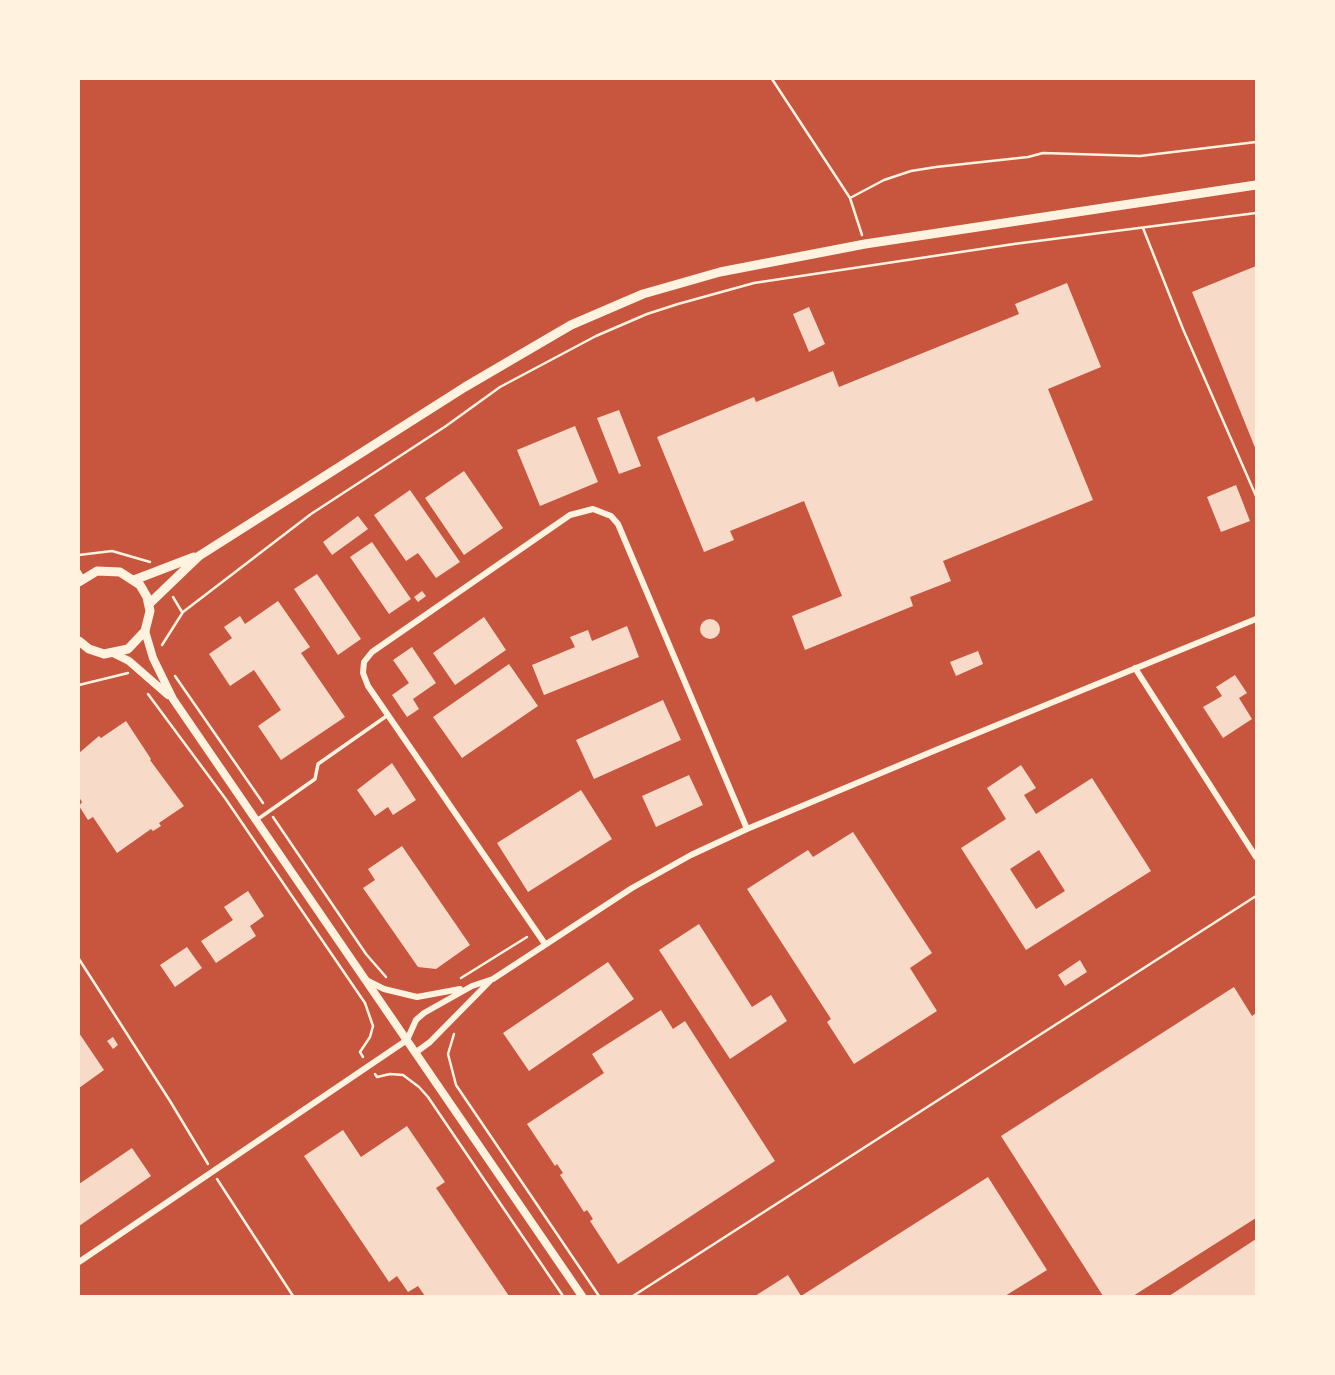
<!DOCTYPE html>
<style>
body{margin:0}
#map{position:relative;width:1335px;height:1375px;overflow:hidden;background:#c8553d;font-family:"Sofia Sans Condensed",sans-serif}
canvas{display:block}
.frame{position:absolute;inset:0;border:80px solid #fff3e0;pointer-events:none}
</style>
<div id="map">
<canvas width="1335" height="1375"></canvas>
<div class="frame"></div>
</div>
<script>
const ctx = document.querySelector('canvas').getContext('2d');
ctx.lineJoin = 'round';
function paint(path, color) { ctx.fillStyle = color; ctx.fill(path, 'evenodd'); }
const poly = rows => new Path2D(rows.map(r => 'M' + r).join(''));
function strokePath(path, color, width, dash) { ctx.strokeStyle = color; ctx.lineWidth = width; ctx.lineCap = dash ? 'butt' : 'round'; ctx.setLineDash(dash || []); ctx.stroke(path); }
paint(poly([
 [1256,266,1256,450,1192,292],
 [1067,283,1101,367,1048,389,1093,500,943,561,951,581,910,597,913,606,805,650,792,616,842,596,804,501,730,531,734,540,704,552,657,437,754,397,756,402,833,371,839,387,1019,314,1015,304],
 [809,307,825,344,809,352,793,314],
 [619,410,641,466,619,474,597,418],
 [575,426,598,482,540,506,517,450],
 [464,471,503,528,464,555,425,498],
 [1236,485,1250,521,1221,532,1207,497],
 [410,490,460,562,436,578,418,553,406,561,374,515],
 [358,516,368,529,332,555,323,542],
 [372,542,411,599,389,614,350,557],
 [317,574,361,639,338,655,294,589],
 [422,591,426,596,418,602,414,597],
 [278,601,310,647,301,653,345,717,281,760,258,726,281,710,254,670,230,686,209,654,232,638,224,627,240,616,245,624],
 [484,617,506,650,455,685,433,653],
 '700 629a10 10 0 1 1 20 0a10 10 0 1 1-20 0Z',
 [627,626,639,657,544,695,532,665,575,647,570,637,588,630,592,641],
 [412,647,436,683,413,699,419,709,407,717,392,695,409,683,393,660],
 [978,651,983,664,956,676,950,662],
 [509,664,538,706,462,758,433,717],
 [1235,675,1247,693,1239,698,1252,719,1223,738,1203,707,1222,696,1216,687],
 [663,700,681,740,594,779,576,740],
 [126,721,151,759,150,760,184,806,159,823,161,826,153,831,151,829,117,853,93,817,88,820,79,806,82,802,79,797,79,753,99,736,101,738],
 [392,763,416,800,393,815,388,807,375,816,357,790],
 [1021,765,1036,788,1024,795,1036,814,1092,778,1151,871,1026,950,961,848,1006,819,987,788],
 [1039,850,1065,891,1036,909,1010,869],
 [689,775,703,805,656,827,642,796],
 [581,790,612,839,528,892,497,843],
 [853,832,932,953,910,968,937,1011,854,1064,827,1022,831,1019,747,889,808,850,813,857],
 [402,846,470,945,436,969,418,967,363,888,375,880,368,869],
 [248,891,264,916,250,926,256,936,216,963,201,941,233,920,224,907],
 [699,924,752,1007,771,995,787,1021,730,1059,659,950],
 [187,947,202,968,175,987,160,965],
 [1080,960,1087,972,1065,986,1058,975],
 [608,962,634,999,529,1071,503,1033],
 [1234,987,1252,1016,1256,1013,1256,1218,1133,1296,1103,1296,1001,1136],
 [661,1010,673,1029,685,1021,775,1161,618,1264,590,1221,593,1219,587,1210,584,1212,560,1175,563,1173,557,1164,555,1166,527,1124,604,1073,592,1054],
 [79,1033,104,1070,79,1088],
 [113,1037,118,1045,113,1049,107,1041],
 [407,1126,445,1182,436,1188,509,1296,425,1296,418,1286,408,1292,397,1276,389,1282,304,1156,343,1130,361,1157],
 [132,1148,151,1176,79,1226,79,1184],
 [988,1177,1047,1270,1005,1296,755,1296,788,1275,801,1296],
 [1256,1239,1256,1296,1169,1296]
]), '#f7dbc8');
strokePath(poly([
 [772,79,850,198,862,235],
 [850,198,884,180,911,171,936,167,1028,157,1043,153,1140,156,1256,142],
 [1143,228,1183,329,1256,496],
 [79,555,112,551,150,562],
 [173,597,182,612],
 [162,645,183,612,311,514,446,426,500,387,596,336,647,314,678,304,754,283,1014,244,1256,213],
 [175,676,263,803],
 [79,685,128,673],
 [148,694,225,798,365,1003,373,1026,370,1037,360,1052,363,1057],
 [273,817,366,954,386,977],
 [79,959,170,1101,208,1164],
 [461,978,527,937],
 [454,1034,448,1054,456,1085,599,1296],
 [375,1074,377,1077,390,1074,403,1075,419,1087,428,1097,563,1296],
 [217,1179,293,1296],
 [633,1296,1256,896]
]), '#fff3e0', 2.5);
strokePath(poly([
 [79,571,83,578],
 [258,819,315,779,318,764,388,715]
]), '#fff3e0', 3.5);
strokePath(poly([
 [1135,668,1256,857],
 [545,944,368,686,363,673,364,662,372,652,570,515,593,509,611,516,618,524,747,829],
 [366,980,384,989,417,997,460,989],
 [415,1053,430,1042,491,980],
 [79,1262,407,1040,416,1020,424,1013,472,986,493,979,632,888,691,855,747,829,936,750,1256,619]
]), '#fff3e0', 6);
strokePath(poly([
 [145,631,153,658,173,699,582,1296],
 [113,653,129,661,168,695]
]), '#fff3e0', 8);
strokePath(poly([
 [134,580,194,557],
 [79,582,97,571,120,572,140,585,147,597,150,611,145,631,128,649,104,654,89,649,79,641],
 [149,604,199,556,465,387,571,325,643,294,720,272,865,244,1256,185]
]), '#fff3e0', 9);
</script>
